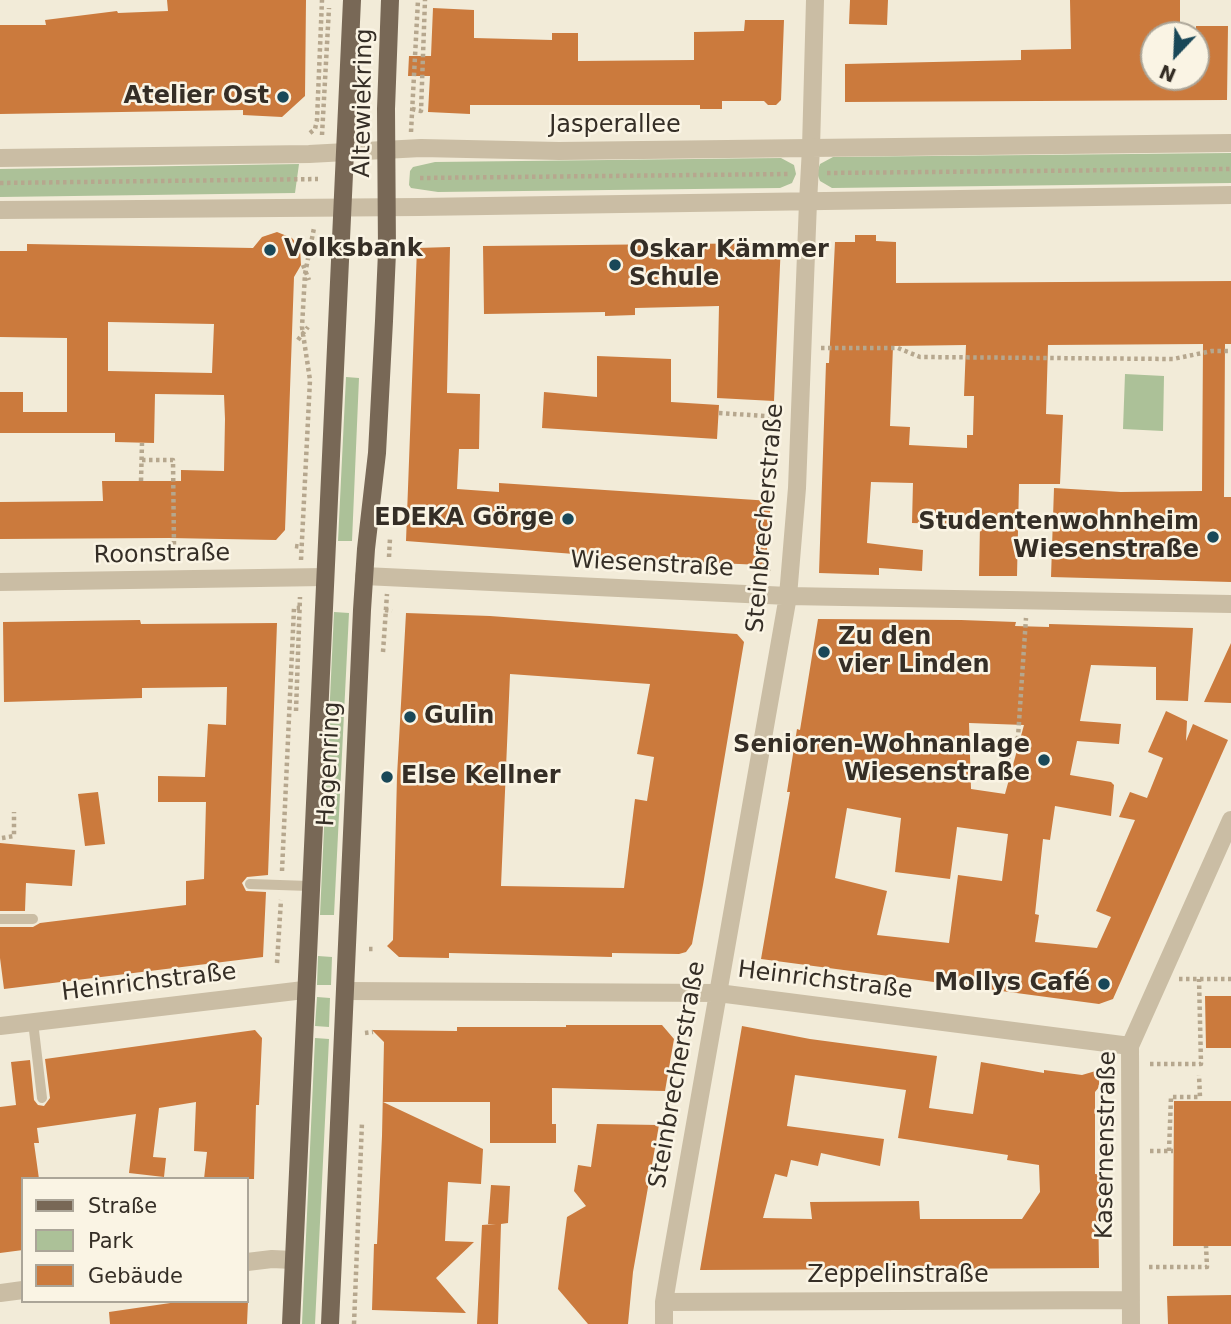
<!DOCTYPE html>
<meta charset="utf-8">
<style>
body{margin:0}
#map{position:relative;width:1231px;height:1324px;overflow:hidden;background:#f2ebd8;font-family:"DejaVu Sans",sans-serif}
canvas{display:block}
.legend{position:absolute;left:21px;top:1177px;width:228px;height:126px;box-sizing:border-box;background:#faf4e4;border:2px solid #aba598;margin:0;padding:9px 12px;list-style:none;font-size:21px;color:#352e26}
.legend li{display:flex;align-items:center;gap:14px;height:35px}
.legend b{width:35px;border:2px solid #aba598}
.north{position:absolute;left:1140px;top:21px;width:70px;height:70px;box-sizing:border-box;background:#faf4e4;border:2px solid #aba598;border-radius:50%;rotate:203deg;font-size:19px;font-weight:700;line-height:28px;text-align:center;color:#352e26}
.north::after{content:'';display:block;margin:auto;width:24px;height:32px;background:#1a4858;clip-path:polygon(50% 0,100% 100%,50% 72%,0 100%)}
</style>
<div id="map">
<canvas width="1231" height="1324"></canvas>
<ul class="legend">
<li><b style="height:9px;background:#786856"></b>Straße</li>
<li><b style="height:19px;background:#acc198"></b>Park</li>
<li><b style="height:19px;background:#cb7a3d"></b>Gebäude</li>
</ul>
<div class="north">N</div>
</div>
<script>
const ctx = document.querySelector('canvas').getContext('2d');
ctx.lineJoin = 'round';
function paint(path, color) { ctx.fillStyle = color; ctx.fill(path, 'evenodd'); }
const poly = rows => new Path2D(rows.map(r => 'M' + r).join(''));
function strokePath(path, color, width, dash) { ctx.strokeStyle = color; ctx.lineWidth = width; ctx.lineCap = dash ? 'butt' : 'round'; ctx.setLineDash(dash || []); ctx.stroke(path); }
function write(font, color, halo, rows, align = 'center') {
  ctx.font = font + ' "DejaVu Sans",sans-serif'; ctx.lineWidth = 5; ctx.setLineDash([]); ctx.textBaseline = 'middle'; ctx.strokeStyle = halo; ctx.fillStyle = color; for (const [text, x, y, turn = 0] of rows) {
    ctx.save(); ctx.translate(x, y); ctx.rotate((+turn || 0) * Math.PI / 180); ctx.textAlign = isNaN(turn) ? turn : align; if (halo) ctx.strokeText(text, 0, 0); ctx.fillText(text, 0, 0); ctx.restore();
  }
}
paint(poly([
 [1231,153,1231,183,832,188,820,181,817,173,820,164,833,157],
 [781,158,794,165,796,174,792,183,780,188,438,192,411,188,409,185,410,171,413,167,435,162],
 [299,164,295,193,0,197,0,169],
 [1125,374,1164,376,1163,431,1123,429],
 [346,377,359,378,352,541,338,541],
 [334,612,349,613,334,915,320,915],
 [318,956,332,957,331,985,317,985],
 [317,997,330,998,329,1027,315,1026],
 [315,1038,329,1039,315,1324,302,1324]
]), '#acc198');
paint(poly([
 [167,0,306,0,305,96,282,117,243,115,243,110,0,114,0,25,46,25,45,20,117,11,118,13,168,11],
 [850,0,888,0,887,25,849,24],
 [1070,0,1180,0,1180,35,1154,35,1154,77,1196,77,1196,26,1228,26,1227,100,845,102,845,64,1021,60,1021,50,1071,49],
 [433,8,474,10,474,38,552,40,552,33,578,33,578,61,694,60,694,32,744,31,745,20,784,20,781,100,776,105,768,105,764,101,722,101,722,109,700,109,700,105,470,105,470,114,428,112,430,76,408,76,409,56,431,56],
 [277,232,292,238,300,248,301,265,294,277,285,530,276,540,169,538,0,539,0,502,103,501,102,481,181,481,181,470,224,471,225,419,224,395,155,394,154,443,115,442,115,433,0,433,0,392,23,392,23,412,67,412,67,338,0,337,0,251,27,251,27,244,253,248,262,237],
 [108,322,214,324,212,373,108,371],
 [855,235,876,235,876,241,896,242,896,283,1231,281,1231,344,1225,344,1224,497,1231,497,1231,582,1051,577,1054,488,1121,492,1202,491,1203,344,1048,345,1046,414,1063,415,1060,484,1019,484,1017,576,979,576,980,525,912,523,913,483,871,482,867,543,923,550,922,571,879,568,879,575,819,573,826,363,829,363,835,242,855,242],
 [966,345,964,396,974,396,973,435,967,435,967,448,909,445,910,427,890,426,893,346],
 [781,243,774,401,717,398,719,306,635,308,635,315,605,316,605,312,484,314,483,246],
 [450,247,447,393,480,394,479,449,459,449,457,489,499,492,499,483,771,501,766,560,761,565,652,560,406,541,417,248],
 [597,356,671,359,671,402,719,405,717,439,542,428,544,392,597,397],
 [406,613,490,616,737,634,744,642,703,885,692,944,686,952,679,954,612,953,612,957,449,953,449,958,399,957,387,946,393,940,397,776],
 [510,674,650,684,637,754,654,757,647,801,635,799,624,888,501,886],
 [818,619,961,620,1016,622,1015,626,1049,627,1049,624,1193,628,1188,701,1156,700,1156,667,1091,665,1080,721,1121,724,1119,744,1077,741,1070,775,1111,782,1114,785,1111,816,1055,806,1050,840,1043,839,1035,914,1039,915,1035,942,1097,948,1111,917,1096,911,1135,820,1119,817,1130,792,1147,798,1163,758,1148,752,1166,711,1187,721,1186,741,1193,724,1228,740,1113,999,1099,1004,761,959,790,792,787,792,797,729,800,730],
 [969,723,1024,725,1005,794,971,789],
 [847,808,901,818,895,872,950,879,957,827,1008,834,1002,881,958,875,949,943,877,935,887,891,835,878],
 [140,620,141,624,277,623,268,875,247,877,242,883,246,891,266,892,263,957,4,989,0,958,0,927,33,927,40,923,186,905,186,881,204,879,206,802,158,802,158,776,205,777,208,724,226,725,227,687,142,688,142,698,4,702,3,622],
 [1231,643,1231,703,1204,702],
 [98,792,105,844,85,846,78,794],
 [0,843,75,850,72,886,26,883,25,911,0,911],
 [1205,996,1231,996,1231,1048,1206,1048],
 [566,1025,662,1025,674,1039,665,1091,552,1088,552,1124,556,1124,556,1143,490,1143,490,1102,383,1102,483,1149,481,1184,448,1182,445,1241,474,1242,436,1278,466,1313,372,1310,374,1244,377,1244,382,1136,384,1042,372,1030,457,1031,457,1027,566,1027],
 [742,1026,810,1039,937,1056,929,1108,973,1114,981,1062,1044,1073,1044,1070,1082,1075,1099,1070,1099,1087,1095,1092,1095,1174,1100,1174,1100,1196,1098,1196,1099,1268,700,1270],
 [795,1075,906,1090,898,1138,1008,1155,1007,1160,1039,1165,1040,1192,1022,1219,920,1219,919,1201,810,1202,812,1219,763,1218,775,1174,787,1177,791,1160,818,1166,821,1153,880,1166,884,1139,787,1126],
 [255,1030,262,1038,259,1105,256,1105,254,1179,204,1179,207,1152,194,1151,196,1102,159,1108,153,1157,166,1158,164,1177,129,1173,136,1114,37,1128,39,1143,34,1143,39,1179,23,1179,23,1250,0,1253,0,1107,16,1105,11,1062,30,1060,34,1100,38,1105,44,1106,50,1098,45,1059],
 [1174,1101,1231,1101,1231,1246,1173,1246],
 [597,1124,659,1125,633,1272,628,1324,588,1324,558,1289,567,1217,586,1206,574,1191,578,1165,591,1167],
 [491,1185,510,1186,508,1223,501,1224,498,1324,477,1324,482,1225,496,1224,488,1224],
 [1231,1295,1231,1324,1168,1324,1167,1296],
 [184,1301,248,1301,247,1324,110,1324,109,1312]
]), '#cb7a3d');
strokePath(poly([
 [412,109,421,111,425,0],
 [411,132,418,0],
 [310,133,315,129,317,120,322,0],
 [322,135,329,8],
 [827,173,1231,169],
 [420,178,790,174],
 [0,183,318,179],
 [303,265,309,280],
 [298,340,308,327],
 [821,348,898,348,920,357,1173,359,1212,351,1231,351],
 [719,413,780,417],
 [142,460,173,460,174,546],
 [141,481,142,443],
 [295,546,302,547],
 [389,557,390,538],
 [301,560,310,380,302,327,305,274,314,228],
 [764,562,770,574],
 [625,567,625,557],
 [385,610,392,611],
 [383,652,387,594],
 [296,711,300,597],
 [999,777,1018,737,1026,618],
 [2,838,14,836,14,812],
 [282,871,294,608,300,608],
 [369,949,376,949],
 [277,963,281,900],
 [1179,979,1231,979],
 [365,1033,373,1032],
 [1150,1064,1201,1064,1199,979],
 [1150,1151,1173,1151],
 [1169,1151,1171,1097,1200,1097,1199,1075],
 [1149,1267,1207,1267,1206,1246],
 [354,1324,362,1122]
]), '#b6a78e', 4.5, [3.5, 3.5]);
strokePath(poly([
 [250,884,309,886],
 [0,919,33,919],
 [33,1022,42,1098]
]), '#cabda4', 10);
strokePath(poly([
 [811,148,815,0],
 [364,576,788,596,1231,604],
 [0,582,324,577],
 [345,991,718,993,1130,1046],
 [0,1026,304,990],
 [247,1262,272,1259,293,1260],
 [0,1293,23,1290],
 [664,1302,1131,1300],
 [664,1324,664,1302,670,1266,788,596,797,488,808,202],
 [1131,1324,1130,1046,1231,820]
]), '#cabda4', 18);
strokePath(poly([
 [0,158,309,154,421,148,559,151,1231,143],
 [808,202,811,148],
 [0,210,419,207,1231,195]
]), '#cabda4', 18);
strokePath(poly([
 [291,1324,352,0],
 [330,1324,362,610,366,549,377,453,384,321,387,252,386,109,390,0]
]), '#786856', 18);
for (const [x, y, r, color] of [
 [283,97,7,"#1a4858"],
 [270,250,7,"#1a4858"],
 [615,265,7,"#1a4858"],
 [568,519,7,"#1a4858"],
 [1213,537,7,"#1a4858"],
 [824,652,7,"#1a4858"],
 [410,717,7,"#1a4858"],
 [1044,760,7,"#1a4858"],
 [387,777,7,"#1a4858"],
 [1104,984,7,"#1a4858"]
]) { const dot = new Path2D(); dot.arc(x, y, r, 0, 2 * Math.PI); ctx.fillStyle = color; ctx.fill(dot); strokePath(dot, '#faf4e4', 2.5); }
write('bold 24px', '#352e26', '#faf4e4', [
 ["Atelier Ost",269,97],
 ["Volksbank",284,250,"left"],
 ["Oskar Kämmer",629,251,"left"],
 ["Schule",629,279,"left"],
 ["EDEKA Görge",554,519],
 ["Studentenwohnheim",1199,523],
 ["Wiesenstraße",1199,551],
 ["Zu den",838,638,"left"],
 ["vier Linden",838,666,"left"],
 ["Gulin",424,717,"left"],
 ["Senioren-Wohnanlage",1030,746],
 ["Wiesenstraße",1030,774],
 ["Else Kellner",401,777,"left"],
 ["Mollys Café",1090,984]
], 'right');
write('24px', '#352e26', '#faf4e4', [
 ["Altewiekring",364,103,-89],
 ["Jasperallee",615,126],
 ["Steinbrecherstraße",766,518,-85],
 ["Roonstraße",162,555,-1],
 ["Wiesenstraße",652,565,3],
 ["Hagenring",330,764,-87],
 ["Heinrichstraße",825,981,7],
 ["Heinrichstraße",149,983,-7],
 ["Steinbrecherstraße",678,1075,-80],
 ["Kasernenstraße",1107,1145,-89],
 ["Zeppelinstraße",898,1276]
]);
</script>
